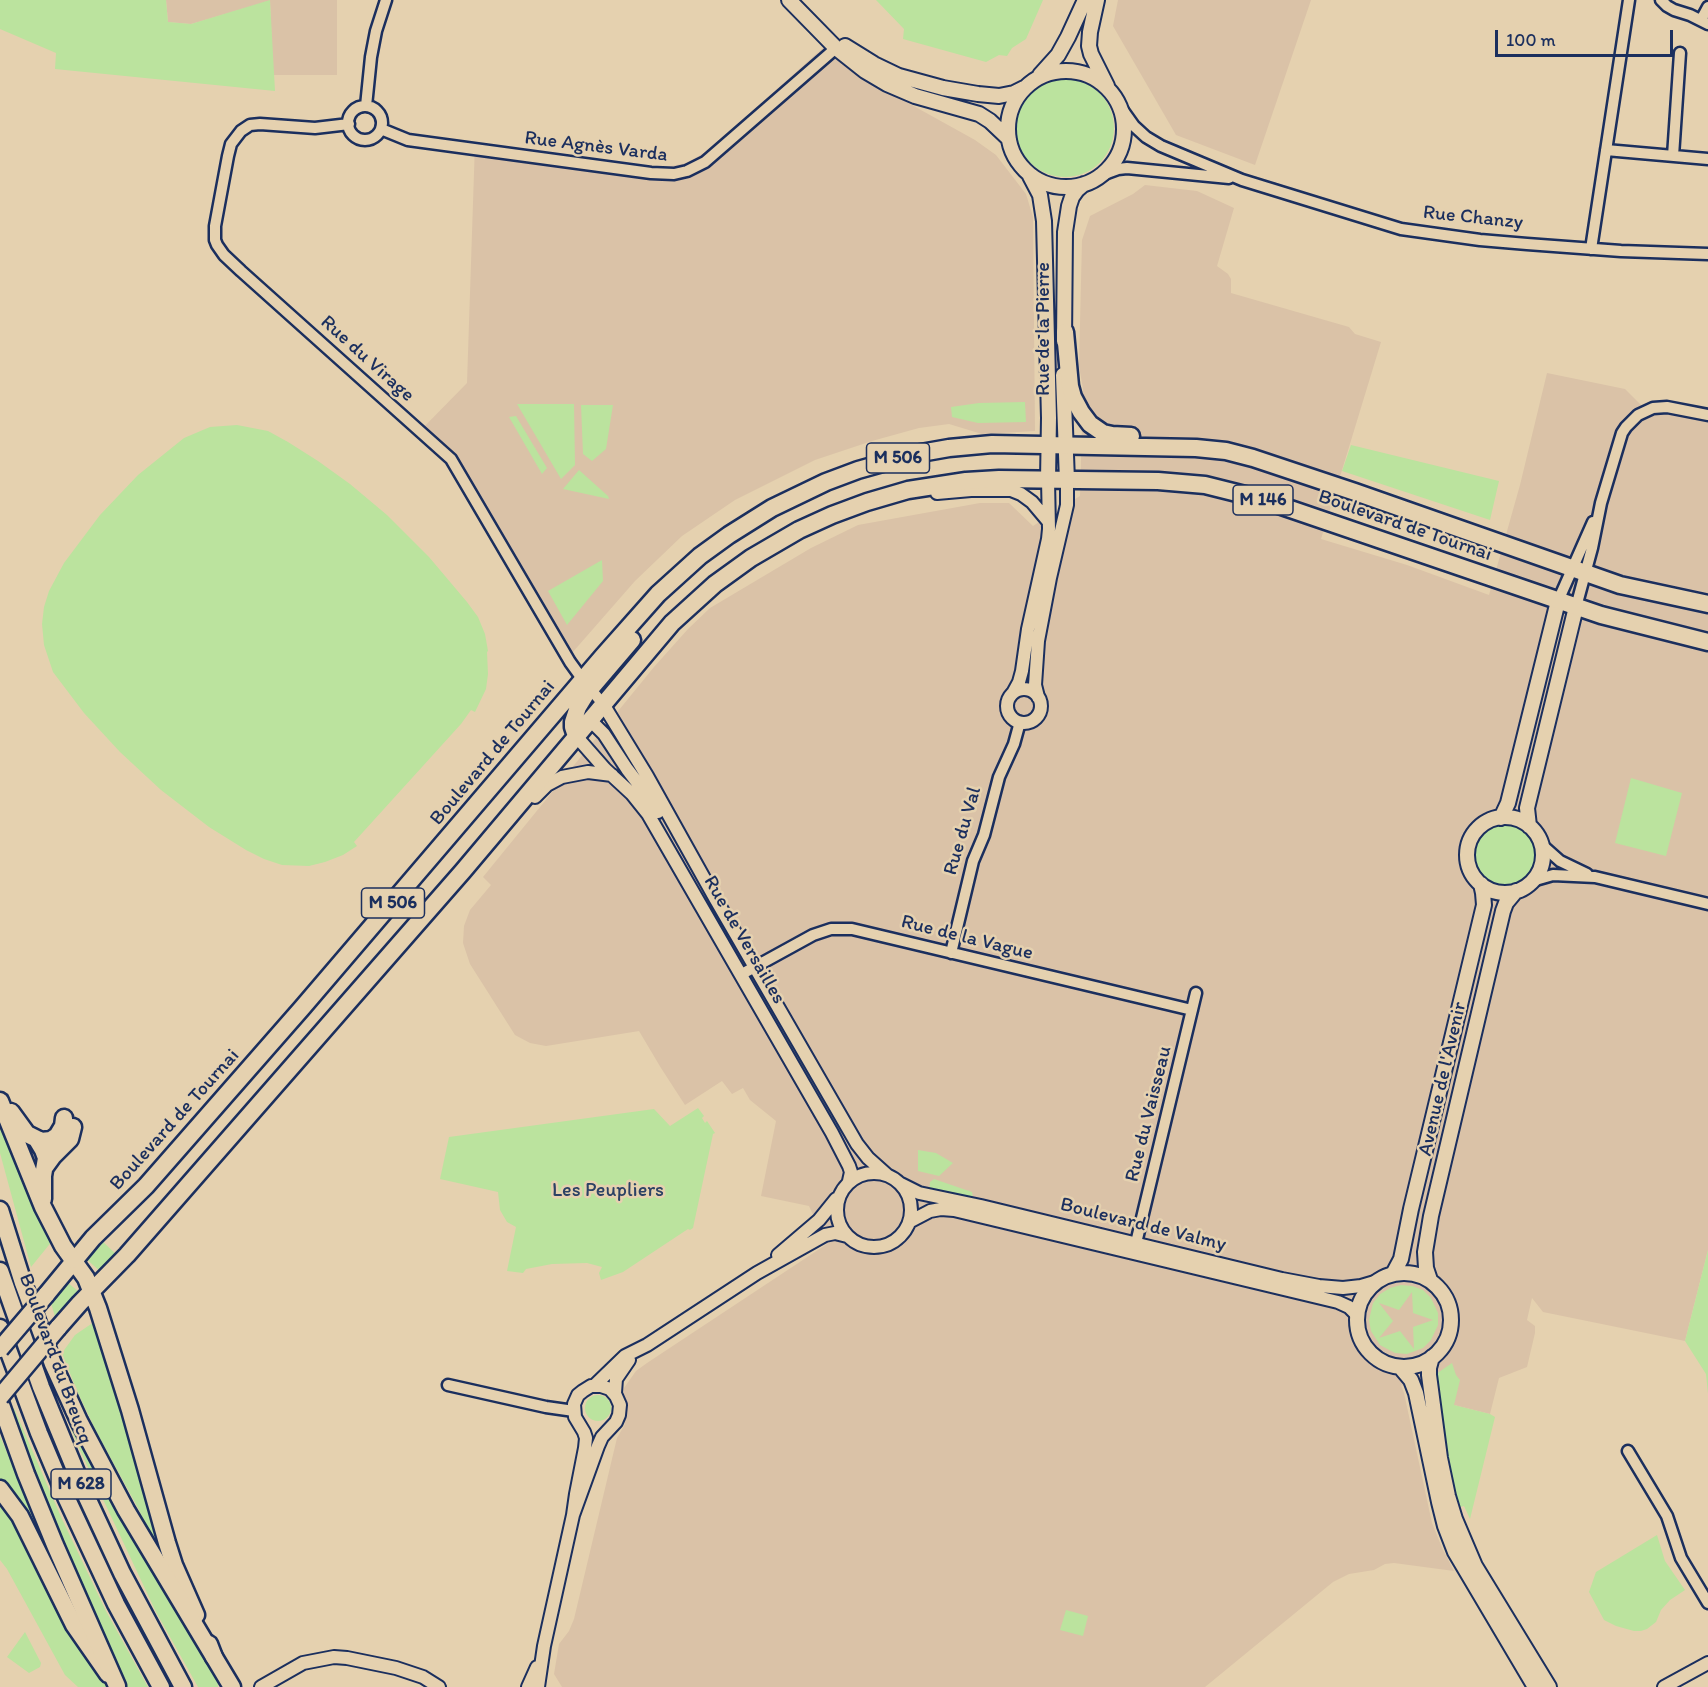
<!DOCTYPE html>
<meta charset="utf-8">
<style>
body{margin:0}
#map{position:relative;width:1708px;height:1687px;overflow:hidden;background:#e5d1af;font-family:Itim,sans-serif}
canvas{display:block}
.scale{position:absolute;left:1495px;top:30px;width:178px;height:27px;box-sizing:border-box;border:3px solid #1b2f5e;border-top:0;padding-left:8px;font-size:18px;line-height:21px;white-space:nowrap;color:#1b2f5e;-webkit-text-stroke:4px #e5d1af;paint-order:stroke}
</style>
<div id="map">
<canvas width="1708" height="1687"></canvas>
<div class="scale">100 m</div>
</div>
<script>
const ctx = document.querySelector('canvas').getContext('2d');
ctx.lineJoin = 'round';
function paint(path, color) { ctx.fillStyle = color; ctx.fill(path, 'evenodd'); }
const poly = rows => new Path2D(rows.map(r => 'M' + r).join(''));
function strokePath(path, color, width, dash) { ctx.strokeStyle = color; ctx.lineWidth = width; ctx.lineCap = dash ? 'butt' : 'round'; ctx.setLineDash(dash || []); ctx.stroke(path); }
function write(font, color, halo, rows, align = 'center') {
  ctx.font = font + ' Itim,sans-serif'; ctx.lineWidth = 5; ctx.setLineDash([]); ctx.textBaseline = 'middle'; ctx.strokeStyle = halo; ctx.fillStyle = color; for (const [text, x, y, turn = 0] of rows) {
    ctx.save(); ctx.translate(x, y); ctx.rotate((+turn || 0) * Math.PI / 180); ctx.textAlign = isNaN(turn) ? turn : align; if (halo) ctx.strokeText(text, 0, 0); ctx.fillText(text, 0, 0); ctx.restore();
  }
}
paint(poly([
 [166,0,337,0,337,75,273,75,270,1,191,24,168,22],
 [1118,0,1311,0,1255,165,1176,135,1113,26],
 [825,46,841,63,865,79,975,140,996,155,1026,194,1033,217,1035,431,982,434,949,424,919,428,872,441,815,460,735,500,682,536,635,581,565,661,450,464,417,434,467,383,475,143,660,168,687,163,709,150],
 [1145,185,1197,191,1234,208,1217,266,1228,274,1231,279,1231,293,1349,327,1355,334,1381,342,1321,539,1407,565,1489,595,1520,485,1547,373,1625,389,1646,410,1708,415,1708,1250,1685,1341,1543,1312,1532,1298,1527,1320,1535,1326,1535,1333,1527,1367,1499,1378,1490,1414,1454,1405,1401,1385,1404,1393,1432,1523,1443,1550,1454,1571,1394,1563,1385,1564,1374,1570,1349,1574,1333,1582,1205,1687,562,1687,554,1674,559,1644,569,1631,574,1619,617,1438,625,1424,622,1398,624,1388,636,1371,647,1363,827,1244,809,1206,761,1196,776,1121,750,1100,743,1088,732,1094,722,1081,685,1105,661,1068,639,1031,546,1046,530,1043,515,1035,470,964,463,943,464,926,470,910,491,885,483,877,654,667,688,629,710,608,811,548,858,525,980,503,1009,503,1033,526,1080,496,1083,389,1079,366,1082,240,1090,216,1133,194]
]), '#dac2a7');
paint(poly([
 [0,0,166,0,168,22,191,24,270,0,275,91,55,69,56,53,0,29],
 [876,0,1043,0,1026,39,1012,48,1007,56,999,55,986,62,903,39,904,29],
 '1016 128a49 49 0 1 1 98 0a49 49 0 1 1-98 0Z',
 [1025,402,1026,422,978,423,952,417,951,407,979,403],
 [517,404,574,404,575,465,561,479],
 [581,405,613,405,606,449,592,461,583,454],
 [516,416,547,468,542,474,509,417],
 [237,425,268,431,288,442,318,461,350,484,387,515,429,557,467,602,478,617,485,634,488,651,487,652,488,674,486,689,475,712,471,710,461,724,354,842,357,846,343,855,325,862,309,866,282,865,264,859,246,850,209,827,161,790,120,752,84,713,53,672,44,645,42,624,44,607,49,591,64,563,100,515,138,475,184,438,210,427],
 [1351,445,1499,481,1490,520,1342,471],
 [579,470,608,496,609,499,563,489],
 [602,560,603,581,567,625,548,591],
 [1631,778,1682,793,1666,856,1615,843],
 '1475 856a31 31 0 1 1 62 0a31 31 0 1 1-62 0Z',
 [698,1108,704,1116,702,1118,705,1123,707,1121,715,1133,713,1134,693,1228,690,1230,688,1229,623,1272,601,1280,599,1273,602,1267,587,1263,552,1264,526,1269,523,1273,507,1271,516,1227,507,1222,500,1210,498,1192,440,1179,449,1137,654,1109,670,1126],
 [0,1111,53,1240,31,1267,0,1153],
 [918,1150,936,1153,953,1163,939,1176,918,1171],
 [934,1179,972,1192,973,1198,971,1200,929,1192,930,1182],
 [99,1238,119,1257,103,1274,83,1256],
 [1708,1250,1708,1394,1706,1374,1685,1341],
 [68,1283,78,1291,55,1317,51,1303],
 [1401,1285,1412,1286,1423,1290,1431,1298,1438,1313,1438,1325,1431,1340,1423,1348,1407,1354,1395,1353,1380,1345,1371,1331,1369,1320,1373,1303,1380,1294,1390,1288],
 [1412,1292,1413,1313,1433,1320,1413,1327,1414,1349,1400,1331,1379,1338,1393,1321,1379,1303,1399,1310],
 [94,1322,121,1410,162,1554,159,1553,139,1510,96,1431,77,1391,62,1353,75,1335],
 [1452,1363,1456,1375,1460,1380,1454,1405,1490,1414,1495,1417,1470,1519,1464,1506,1457,1508,1448,1476,1433,1376],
 [50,1374,86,1454,165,1594,218,1682,218,1687,198,1687,156,1612,77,1444],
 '585 1408a13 13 0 1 1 26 0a13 13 0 1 1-26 0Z',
 [14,1408,62,1519,106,1611,148,1687,126,1687,108,1650,41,1492,12,1412],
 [0,1436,35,1519,20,1528,107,1687,78,1687,65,1675,7,1569,0,1560],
 [1657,1535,1665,1561,1685,1590,1670,1600,1661,1610,1656,1622,1647,1629,1641,1631,1634,1631,1616,1626,1604,1620,1589,1592,1596,1572],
 [1066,1610,1088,1616,1083,1636,1060,1630],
 [25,1632,41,1663,40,1667,29,1673,7,1657]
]), '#bbe39e');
const minor = poly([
 [1661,0,1667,6,1674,10,1690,15,1708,24],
 [1701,20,1708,7],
 [1119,105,1134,126,1146,137,1161,146,1242,180,1401,229,1480,240,1527,244,1621,251,1708,254],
 [366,106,371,57,376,31,386,0],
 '348 123a17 17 0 1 1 34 0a17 17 0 1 1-34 0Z',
 [349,124,315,128,260,124,250,125,241,131,231,144,228,156,215,226,215,240,217,245,224,255,241,271,451,459,570,662,583,680,603,704],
 [381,129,408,140,651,173,674,174,687,171,705,162,836,48],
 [1606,150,1708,159],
 [1673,156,1680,53],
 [1099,176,1118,169,1127,168,1229,178],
 [1591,249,1629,0],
 [1558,601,1593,522],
 [1576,607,1592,548,1601,503,1622,433,1626,427,1638,415,1653,408,1667,407,1708,415],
 [1542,845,1560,861,1587,874],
 [1532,881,1553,875,1595,877,1708,904],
 [951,953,973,861,984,835,999,777,1014,744,1020,722],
 [742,974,813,935,831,929,852,929,1192,1010],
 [1136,1243,1196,993],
 [448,1385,546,1407,574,1411],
 [1628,1451,1667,1516,1681,1558,1708,1603]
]);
const tertiary = poly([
 [937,493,971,490,1011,490,1021,494,1032,502,1048,521],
 '1007 706a17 17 0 1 1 34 0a17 17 0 1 1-34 0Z',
 [1013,693,1019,682,1022,671,1028,629,1048,539,1049,529,1048,480],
 [1038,697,1035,685,1038,641,1050,578,1067,505,1067,481],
 [603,704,647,776,715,898,857,1144,868,1158,887,1175],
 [590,720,604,734,627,769,646,794,658,812],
 [576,736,605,769,632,794,648,814,832,1133,849,1166,851,1172,849,1181],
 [535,797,547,785,562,777,588,772,612,775],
 '837 1210a37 37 0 1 1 74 0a37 37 0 1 1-74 0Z',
 [901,1184,919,1193,981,1206,1282,1279,1319,1286,1343,1288,1361,1286,1378,1281],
 [909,1222,930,1211,941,1209,954,1210,1338,1302,1349,1307,1357,1315],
 [778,1255,819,1220,836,1199],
 [594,1386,625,1356,647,1345,757,1273,825,1235,835,1233,847,1236],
 [615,1393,616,1379,629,1360],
 [261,1687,303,1663,334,1657,347,1658,396,1668,423,1677,439,1687],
 [528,1687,537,1667],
 [538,1687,544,1646,573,1515,576,1494,585,1448,586,1438,584,1432,575,1417,574,1404,578,1395,583,1391,591,1386,601,1386,610,1389,616,1396,620,1405,619,1415,616,1422,602,1437,598,1446,573,1515],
 [1664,1687,1708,1663]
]);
const secondary = poly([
 [789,0,836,48,865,71,887,84,915,96,979,114,990,121,1009,139],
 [1097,0,1090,32,1089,46,1091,54,1107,86],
 [845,46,874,64,899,76,943,88,978,94,999,96,1014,93,1024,88],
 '1008 129a58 58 0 1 1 116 0a58 58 0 1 1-116 0Z',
 [1040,75,1058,55,1068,37,1085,0],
 [1030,176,1040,195,1044,221,1049,418,1048,480],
 [1064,341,1065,232,1069,206,1072,197,1077,190,1084,184],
 [1063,375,1067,481],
 '1467 855a38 38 0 1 1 76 0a38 38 0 1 1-76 0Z',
 [1501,818,1508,803,1558,601],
 [1529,826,1527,808,1576,607],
 '1357 1320a47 47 0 1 1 94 0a47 47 0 1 1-94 0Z',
 [1393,1274,1401,1259,1411,1209,1484,905,1483,893,1481,884],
 [1430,1280,1426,1268,1425,1252,1431,1216,1503,911,1506,903,1516,891],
 [1432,1357,1429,1368,1429,1375,1440,1458,1448,1496,1455,1519,1475,1566,1549,1687],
 [1400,1367,1411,1380,1416,1393,1439,1502,1445,1526,1455,1552,1535,1687]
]);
const primary = poly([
 [1065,332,1070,386,1073,397,1081,412,1090,424,1103,433,1112,435,1131,436],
 [576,736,573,727,573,722,578,707,586,694,632,640],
 [73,1260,86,1278,98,1308,130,1410,167,1543,174,1565,196,1615],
 [46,1295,93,1238,146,1186,302,1008,603,656,658,594,700,556,729,535,772,508,826,482,858,470,915,454,949,448,992,444,1196,448,1226,451,1253,458,1355,492,1620,585,1708,604],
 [58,1328,80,1303,127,1255,463,871,672,623,715,584,751,558,799,530,832,515,867,502,908,490,966,481,999,479,1158,481,1205,485,1261,499,1601,615,1708,642],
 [0,1489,20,1516,74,1625,108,1674],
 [209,1644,214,1657,232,1687]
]);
const trunk = poly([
 [0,1101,43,1207,63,1246,73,1260],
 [11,1112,27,1134,41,1141,51,1140,57,1136,63,1126,64,1118],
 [37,1140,43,1150,46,1158,43,1176,43,1199],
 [45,1167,53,1156,70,1139,73,1127],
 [0,1210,23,1283,53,1364,79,1421,126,1510,214,1657],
 [0,1271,41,1387,83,1489,122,1573,183,1687],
 [0,1328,39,1433,66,1497,116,1604,161,1687],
 [0,1402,26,1474,55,1545,117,1686]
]);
strokePath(minor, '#1b2f5e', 15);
strokePath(tertiary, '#1b2f5e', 16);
strokePath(secondary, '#1b2f5e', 18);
strokePath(primary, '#1b2f5e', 21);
strokePath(trunk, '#1b2f5e', 21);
strokePath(minor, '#e5d1af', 10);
strokePath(tertiary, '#e5d1af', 12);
strokePath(secondary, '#e5d1af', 14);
strokePath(primary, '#e5d1af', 16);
strokePath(trunk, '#e5d1af', 16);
const primaryBridge = poly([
 [0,1349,46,1295],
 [0,1397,58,1328]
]);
strokePath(primaryBridge, '#1b2f5e', 21, []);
strokePath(primaryBridge, '#e5d1af', 16);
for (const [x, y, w] of [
 [898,458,63],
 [1263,500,60],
 [393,903,63],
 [81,1484,60]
]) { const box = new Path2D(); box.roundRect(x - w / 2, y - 15, w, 30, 4.5); ctx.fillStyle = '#e5d1af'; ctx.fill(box); strokePath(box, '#1b2f5e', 1.5); }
write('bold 18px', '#1b2f5e', null, [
 ["M 506",898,458],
 ["M 146",1263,500],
 ["M 506",393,903],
 ["M 628",81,1484]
]);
write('20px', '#1b2f5e', '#e5d1af', [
 ["Rue Agnès Varda",596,147,7],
 ["Rue Chanzy",1473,218,6],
 ["Rue de la Pierre",1044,329,-90],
 ["Rue du Virage",367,359,42],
 ["Boulevard de Tournai",1405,526,19],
 ["Boulevard de Tournai",493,753,-50],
 ["Rue du Val",963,831,-74],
 ["Rue de la Vague",967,938,14],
 ["Rue de Versailles",744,940,60],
 ["Avenue de l'Avenir",1443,1079,-77],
 ["Rue du Vaisseau",1149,1114,-76],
 ["Boulevard de Tournai",175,1120,-48],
 ["Boulevard de Valmy",1143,1225,14],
 ["Boulevard du Breucq",55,1359,70]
]);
write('20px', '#2b4164', '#e5d1af', [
 ["Les Peupliers",608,1191]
]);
</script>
